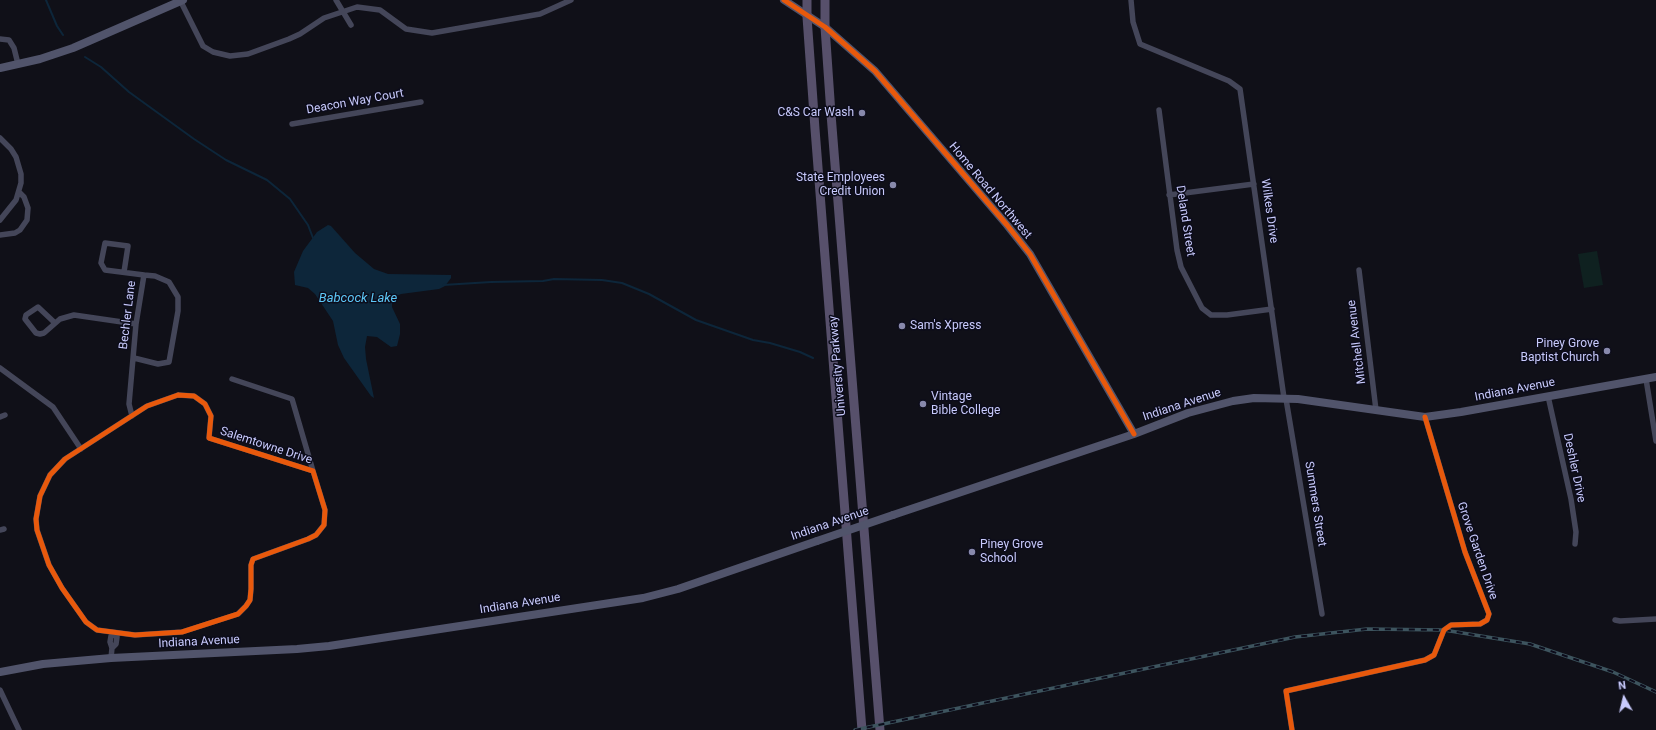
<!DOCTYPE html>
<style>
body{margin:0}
#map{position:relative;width:1656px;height:730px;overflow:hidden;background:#101018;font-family:Roboto,sans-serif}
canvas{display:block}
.north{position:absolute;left:1604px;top:678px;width:40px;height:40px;-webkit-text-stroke:3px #0c0c1b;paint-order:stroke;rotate:352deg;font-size:11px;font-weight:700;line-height:16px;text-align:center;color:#c8cafc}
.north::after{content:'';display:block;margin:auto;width:14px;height:18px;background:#c8cafc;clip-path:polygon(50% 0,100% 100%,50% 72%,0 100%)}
</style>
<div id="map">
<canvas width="1656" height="730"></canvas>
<div class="north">N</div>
</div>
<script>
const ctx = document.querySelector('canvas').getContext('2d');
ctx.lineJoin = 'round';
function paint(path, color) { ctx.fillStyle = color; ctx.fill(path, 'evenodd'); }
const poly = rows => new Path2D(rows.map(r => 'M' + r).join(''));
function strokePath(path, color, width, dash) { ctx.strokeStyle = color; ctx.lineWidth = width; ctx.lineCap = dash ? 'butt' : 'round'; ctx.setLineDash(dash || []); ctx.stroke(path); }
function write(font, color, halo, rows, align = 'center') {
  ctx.font = font + ' Roboto,sans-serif'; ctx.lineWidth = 3; ctx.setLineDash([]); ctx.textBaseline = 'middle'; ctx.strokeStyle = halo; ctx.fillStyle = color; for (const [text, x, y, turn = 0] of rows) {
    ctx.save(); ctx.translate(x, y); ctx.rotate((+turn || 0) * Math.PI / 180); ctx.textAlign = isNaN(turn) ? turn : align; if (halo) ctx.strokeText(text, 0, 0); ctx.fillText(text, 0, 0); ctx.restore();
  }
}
paint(poly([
 [1597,251,1603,285,1584,288,1578,254]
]), '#0f2120');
paint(poly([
 [328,225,331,226,355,253,374,269,388,274,451,275,451,278,445,286,439,289,401,294,392,298,392,307,400,324,400,334,397,346,391,347,377,337,367,336,365,347,366,359,374,398,371,396,344,358,338,345,333,321,315,294,308,288,295,285,294,272,303,251,317,232]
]), '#0d263a');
strokePath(poly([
 [46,0,57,26,63,35],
 [85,57,101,67,129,92,194,139,226,160,267,180,290,199,308,225,313,238],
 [443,285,491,282,543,281,554,279,602,280,622,283,649,294,696,320,753,340,770,343,800,352,813,358]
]), '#0d263a', 2);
strokePath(poly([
 [180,0,203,46,213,52,230,56,248,54,289,39,300,34,324,18,357,7,380,10,406,29,432,33,540,14,571,0],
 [336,0,351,25],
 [1131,0,1133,22,1140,44,1229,81,1240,89,1284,398],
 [0,39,9,40,14,48,18,64],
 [1159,110,1177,250,1181,267,1202,308,1211,315,1227,315,1272,309],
 [292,124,421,102],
 [0,138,11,149,16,157,21,174,21,183,16,200,0,220],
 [1169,195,1254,184],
 [0,235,15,233,20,230,27,220,28,208,24,197,19,192],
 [1359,270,1376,410],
 [124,272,128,246,105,243,101,263,105,270,144,275,155,276,169,282,178,297,178,311,169,362,158,364,134,358],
 [55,323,38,307,26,315,25,319,36,333,40,334,44,333,60,319,74,315,136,324],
 [0,368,53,407,81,449],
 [232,379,292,399,313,471],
 [1646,379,1656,441],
 [178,395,194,396,205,404,211,416,209,438,313,471,325,510,324,525,316,535,308,539,253,559,251,565,251,589,250,600,246,606,238,614,182,632,135,635,97,630,86,622,62,588,49,565,37,530,36,519,40,496,50,475,65,459,147,406,178,395],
 [1548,396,1571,499,1576,532,1575,544],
 [1286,399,1322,614],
 [132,416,129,404,136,324,144,275],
 [0,417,5,415],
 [0,530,4,529],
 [1615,620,1620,621,1656,619],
 [112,648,116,644,117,637,115,633],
 [111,658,112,648,110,642,111,636,115,635],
 [0,690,19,730],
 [1292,730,1286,691,1425,660,1434,655,1444,630,1451,625,1480,624,1487,620,1489,614,1465,552,1425,417]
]), '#444659', 5.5);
strokePath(poly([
 [784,0,825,27,875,71,1007,225,1030,254,1134,434],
 [0,68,40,59,73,48,183,0],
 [893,515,1134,434,1188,413,1233,401,1254,398,1298,399,1425,417,1461,412,1656,377],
 [0,672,43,664,111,658,297,649,329,646,643,598,678,589,817,541]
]), '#51546b', 8);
strokePath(poly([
 [807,0,807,17,815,129,862,730],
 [825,0,825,27,831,114,880,730]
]), '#57506b', 9);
const rail = poly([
 [855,730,1295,637,1367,629,1444,630,1530,644,1613,672,1656,692]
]);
strokePath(rail, '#3d545e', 3.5);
strokePath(rail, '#0c0c1b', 2, [6]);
strokePath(poly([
 [817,541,893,515]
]), '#51546b', 8);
strokePath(poly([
 [784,0,825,27,875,71,1007,225,1030,254,1134,434],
 [178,395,194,396,205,404,211,416,209,438,313,471,325,510,324,525,316,535,308,539,253,559,251,565,251,589,250,600,246,606,238,614,182,632,135,635,97,630,86,622,62,588,49,565,37,530,36,519,40,496,50,475,65,459,147,406,178,395],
 [1292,730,1286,691,1425,660,1434,655,1444,630,1451,625,1480,624,1487,620,1489,614,1465,552,1425,417]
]), '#e8590c', 5);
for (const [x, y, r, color] of [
 [862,113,4,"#8889ac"],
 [893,185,4,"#8889ac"],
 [902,326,4,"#8889ac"],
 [1607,351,4,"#8889ac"],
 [923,404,4,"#8889ac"],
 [972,552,4,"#8889ac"]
]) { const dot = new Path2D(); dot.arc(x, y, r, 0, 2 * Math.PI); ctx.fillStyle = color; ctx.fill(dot); strokePath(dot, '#0c0c1b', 1.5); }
write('12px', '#c8cafc', '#0c0c1b', [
 ["Deacon Way Court",355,102,-10],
 ["Home Road Northwest",990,191,50],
 ["Wilkes Drive",1269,211,82],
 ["Deland Street",1185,221,81],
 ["Bechler Lane",128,315,-83],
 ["Mitchell Avenue",1357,342,-97],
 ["University Parkway",838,366,-95],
 ["Indiana Avenue",1515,390,-11],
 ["Indiana Avenue",1182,405,-18],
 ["Salemtowne Drive",266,446,18],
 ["Deshler Drive",1574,468,78],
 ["Summers Street",1315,504,81],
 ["Indiana Avenue",830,524,-19],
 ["Grove Garden Drive",1477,551,71],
 ["Indiana Avenue",520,604,-9],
 ["Indiana Avenue",199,642,-3]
]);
write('12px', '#c8cafc', '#0c0c1b', [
 ["C&S Car Wash",854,113],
 ["State Employees",885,178],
 ["Credit Union",885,192],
 ["Sam's Xpress",910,326,"left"],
 ["Piney Grove",1599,344],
 ["Baptist Church",1599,358],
 ["Vintage",931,397,"left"],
 ["Bible College",931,411,"left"],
 ["Piney Grove",980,545,"left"],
 ["School",980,559,"left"]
], 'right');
write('italic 13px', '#5cc7f7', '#0c0c1b', [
 ["Babcock Lake",358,299]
]);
</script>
